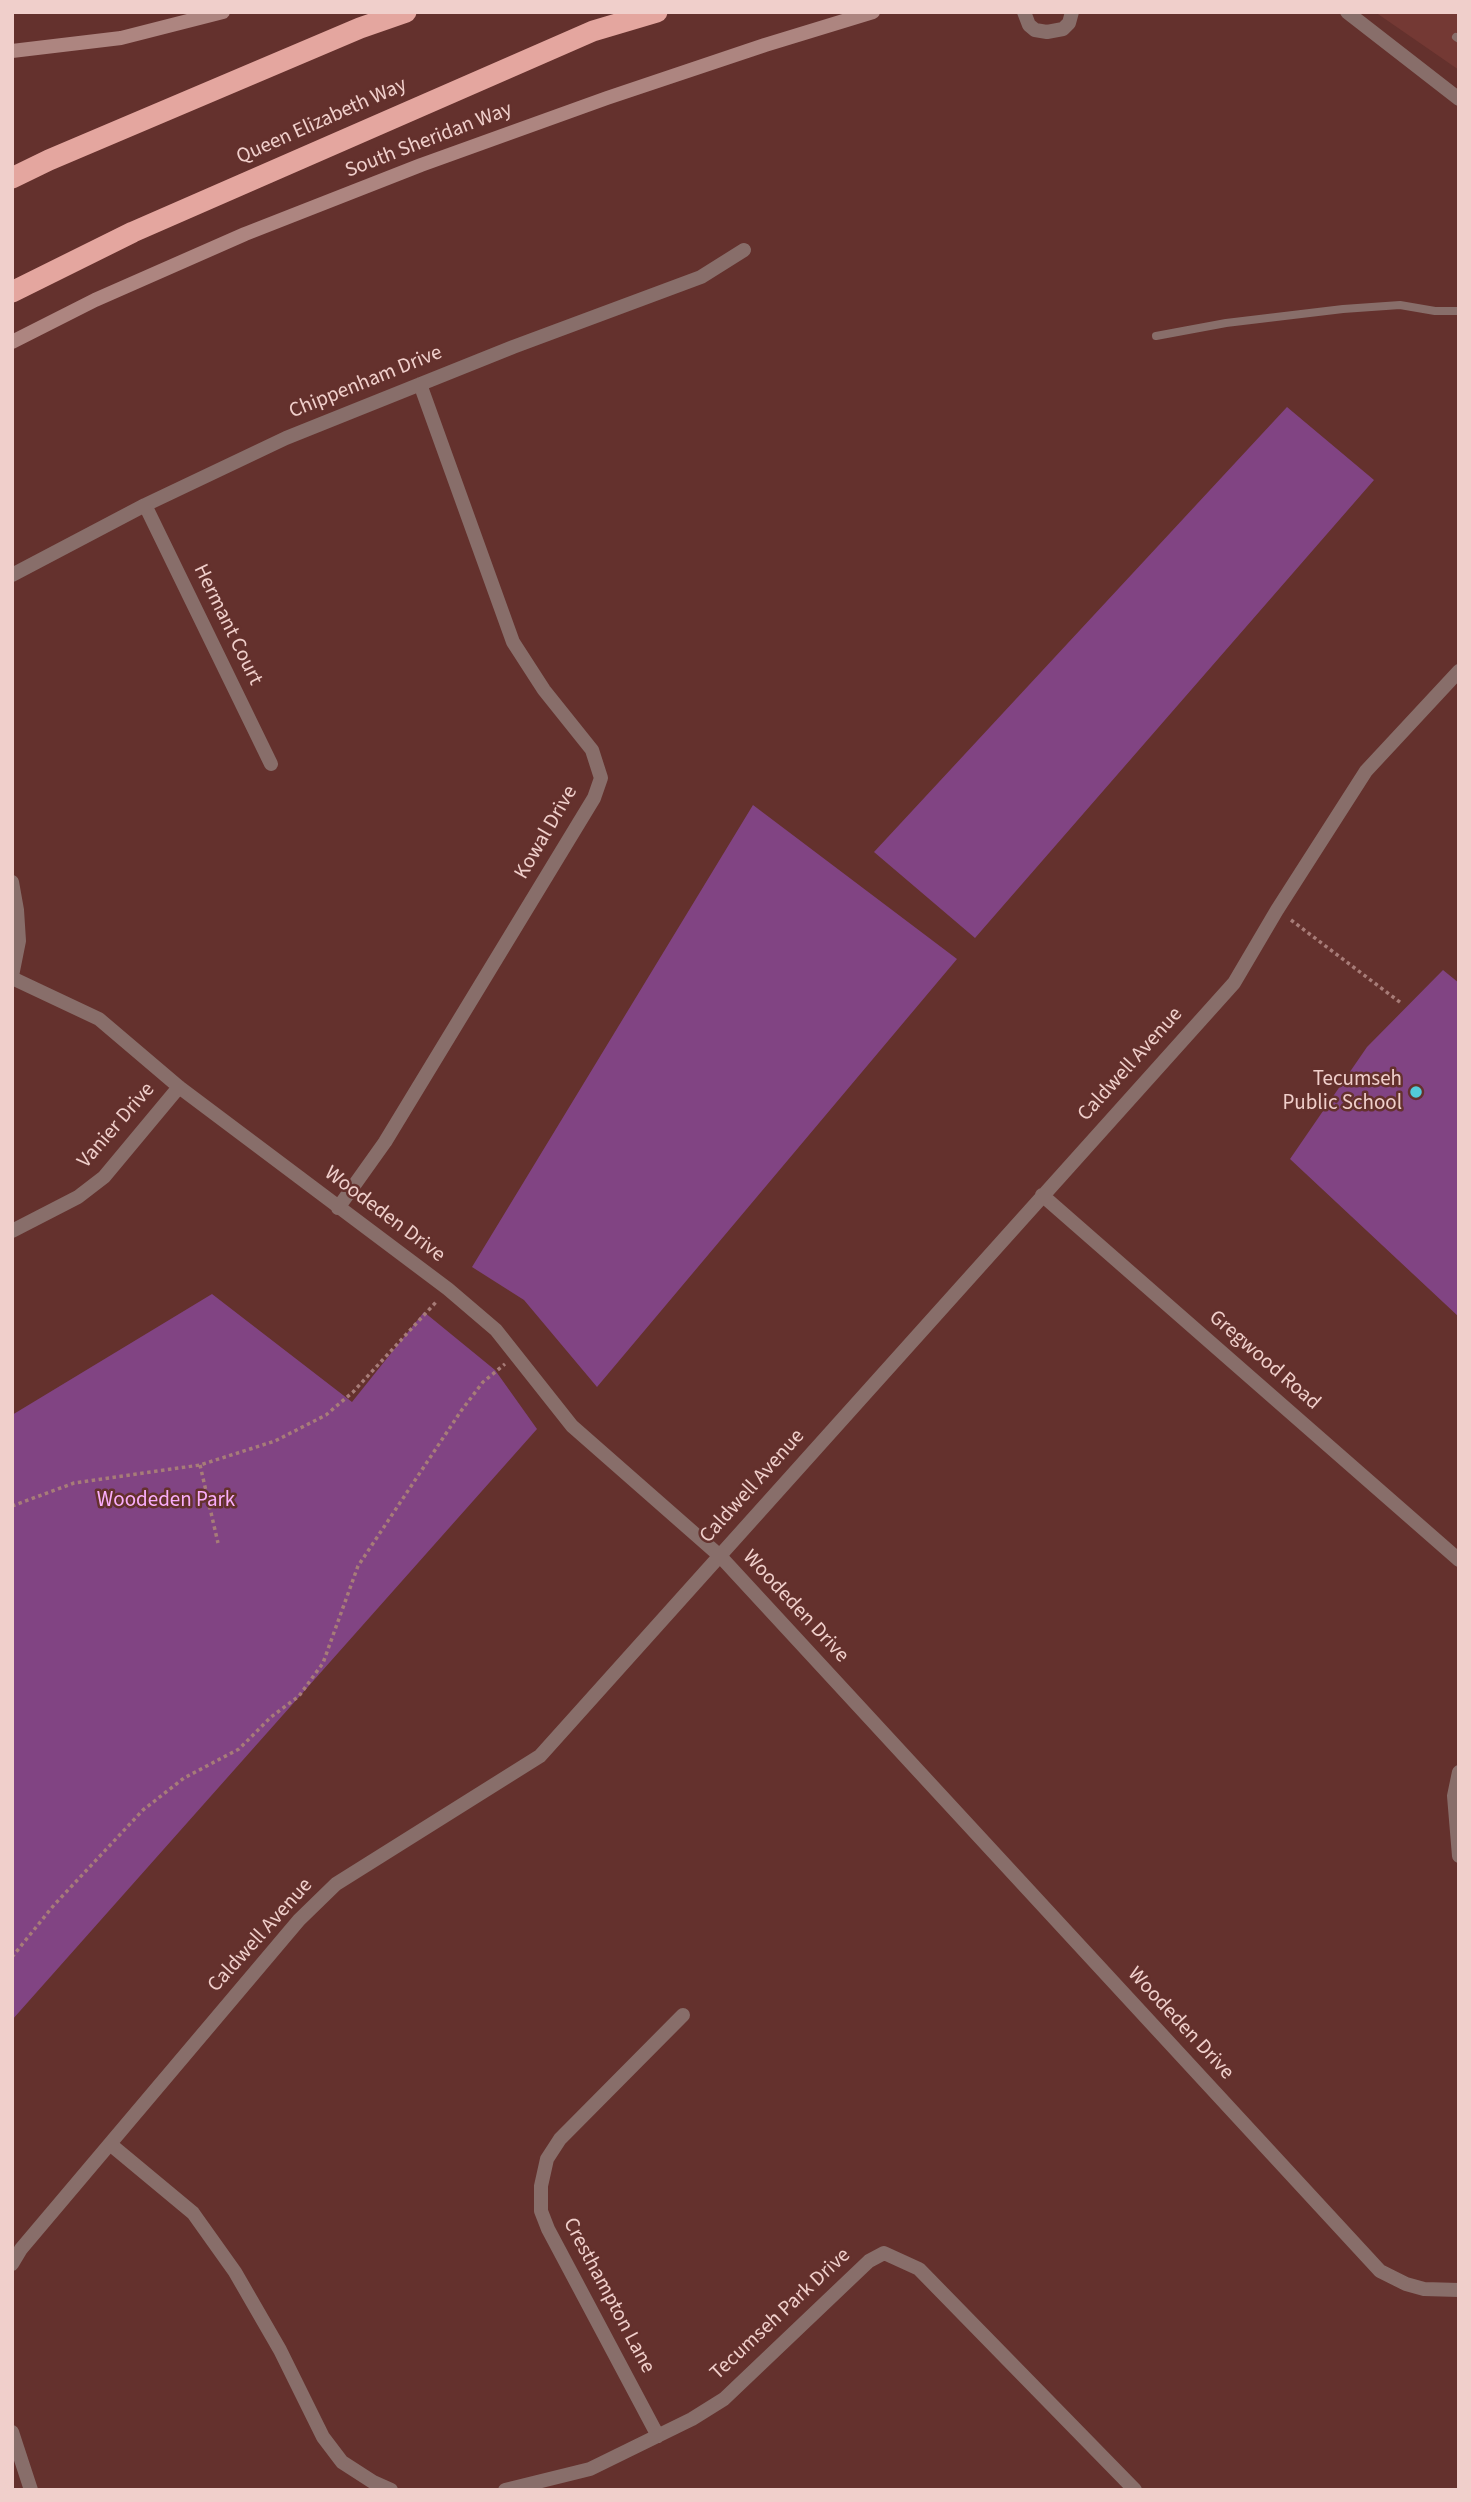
<!DOCTYPE html>
<style>
body{margin:0}
#map{position:relative;width:1471px;height:2502px;overflow:hidden;background:#64312d;font-family:"Source Sans 3",sans-serif}
canvas{display:block}
.frame{position:absolute;inset:0;border:14px solid #f0cfcb;pointer-events:none}
</style>
<div id="map">
<canvas width="1471" height="2502"></canvas>
<div class="frame"></div>
</div>
<script>
const ctx = document.querySelector('canvas').getContext('2d');
ctx.lineJoin = 'round';
function paint(path, color) { ctx.fillStyle = color; ctx.fill(path, 'evenodd'); }
const poly = rows => new Path2D(rows.map(r => 'M' + r).join(''));
function strokePath(path, color, width, dash) { ctx.strokeStyle = color; ctx.lineWidth = width; ctx.lineCap = dash ? 'butt' : 'round'; ctx.setLineDash(dash || []); ctx.stroke(path); }
function write(font, color, halo, rows, align = 'center') {
  ctx.font = font + ' "Source Sans 3",sans-serif'; ctx.lineWidth = 5; ctx.setLineDash([]); ctx.textBaseline = 'middle'; ctx.strokeStyle = halo; ctx.fillStyle = color; for (const [text, x, y, turn = 0] of rows) {
    ctx.save(); ctx.translate(x, y); ctx.rotate((+turn || 0) * Math.PI / 180); ctx.textAlign = isNaN(turn) ? turn : align; if (halo) ctx.strokeText(text, 0, 0); ctx.fillText(text, 0, 0); ctx.restore();
  }
}
paint(poly([
 [1375,12,1459,12,1459,70]
]), '#743934');
paint(poly([
 [1287,407,1374,480,975,938,874,852],
 [753,805,957,959,597,1387,524,1300,472,1267],
 [1443,970,1459,983,1459,1317,1290,1159,1367,1047],
 [212,1294,352,1402,424,1312,495,1370,537,1429,12,2020,12,1415]
]), '#814483');
strokePath(poly([
 [1291,920,1401,1003],
 [200,1465,218,1543],
 [12,1506,74,1483,200,1465,275,1441,326,1415,353,1392,437,1301],
 [12,1957,54,1905,143,1810,184,1778,239,1749,271,1717,299,1696,323,1663,358,1566,461,1411,483,1382,505,1364]
]), '#a77c78', 3.5, [3.5, 3.5]);
strokePath(poly([
 [1456,37,1459,39],
 [1156,336,1226,323,1343,309,1400,305,1435,311,1459,311]
]), '#886e6a', 8);
strokePath(poly([
 [1024,12,1029,25,1035,30,1047,32,1063,29,1069,23,1072,12],
 [1347,12,1459,99],
 [145,505,271,764],
 [12,575,145,505,286,438,513,347,701,277,744,250],
 [12,882,17,910,19,941,12,976],
 [12,978,99,1019,179,1087,448,1289,496,1330,572,1426,720,1556,1380,2271,1406,2284,1424,2289,1459,2290],
 [1042,1195,1459,1560],
 [338,1208,385,1142,594,798,601,778,592,750,544,690,513,642,420,384],
 [12,1231,78,1197,104,1177,179,1087],
 [1459,1772,1454,1796,1459,1856],
 [110,2144,193,2213,235,2272,280,2350,323,2437,342,2462,373,2482,391,2490],
 [12,2264,21,2249,299,1920,336,1884,540,1756,1234,983,1277,910,1366,771,1459,671],
 [12,2432,31,2490],
 [658,2436,548,2229,541,2211,541,2186,547,2159,560,2139,683,2015],
 [505,2490,590,2469,692,2419,724,2399,869,2261,884,2253,919,2269,1135,2490]
]), '#886e6a', 14);
strokePath(poly([
 [12,51,121,38,223,12],
 [12,342,95,300,245,234,421,165,607,98,765,45,873,12]
]), '#ad8580', 14);
strokePath(poly([
 [12,178,49,160,360,28,406,12],
 [12,292,133,232,593,31,657,12]
]), '#e4a69f', 21);
for (const [x, y, r, color] of [
 [1416,1092,7,"#52cbd9"]
]) { const dot = new Path2D(); dot.arc(x, y, r, 0, 2 * Math.PI); ctx.fillStyle = color; ctx.fill(dot); strokePath(dot, '#64312d', 2.5); }
write('21px', '#f0cfcb', '#64312d', [
 ["Queen Elizabeth Way",322,122,-24],
 ["South Sheridan Way",429,141,-21],
 ["Chippenham Drive",366,383,-22],
 ["Hermant Court",227,625,64],
 ["Kowal Drive",547,833,-60],
 ["Caldwell Avenue",1131,1065,-48],
 ["Vanier Drive",117,1126,-49],
 ["Woodeden Drive",384,1215,37],
 ["Gregwood Road",1264,1361,41],
 ["Caldwell Avenue",753,1487,-48],
 ["Woodeden Drive",795,1607,47],
 ["Caldwell Avenue",261,1936,-48],
 ["Woodeden Drive",1180,2024,47],
 ["Cresthampton Lane",608,2296,62],
 ["Tecumseh Park Drive",781,2315,-43]
]);
write('21px', '#f0cfcb', '#64312d', [
 ["Tecumseh",1402,1080],
 ["Public School",1402,1104]
], 'right');
write('21px', '#faaefb', '#64312d', [
 ["Woodeden Park",166,1501]
]);
</script>
